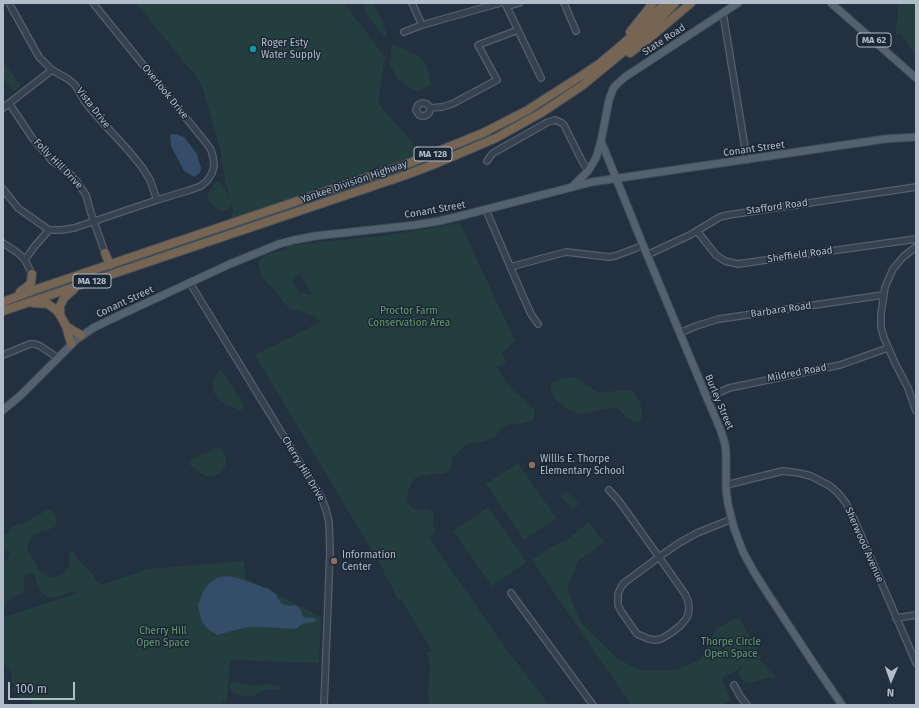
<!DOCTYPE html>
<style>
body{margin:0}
#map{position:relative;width:919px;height:708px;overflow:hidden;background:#22303f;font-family:"Fira Sans",sans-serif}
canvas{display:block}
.frame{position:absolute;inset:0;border:4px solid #b2bdca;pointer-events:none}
.north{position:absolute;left:871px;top:660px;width:40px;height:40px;-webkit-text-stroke:3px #1b2734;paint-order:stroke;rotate:182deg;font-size:11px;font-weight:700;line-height:16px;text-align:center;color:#b2bdca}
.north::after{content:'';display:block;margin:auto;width:14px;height:18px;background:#b2bdca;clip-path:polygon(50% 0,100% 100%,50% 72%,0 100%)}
.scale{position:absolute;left:8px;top:682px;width:67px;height:18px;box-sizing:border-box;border:2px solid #b2bdca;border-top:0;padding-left:5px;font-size:12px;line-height:14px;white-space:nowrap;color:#b2bdca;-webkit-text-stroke:3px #1b2734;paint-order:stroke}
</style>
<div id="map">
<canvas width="919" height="708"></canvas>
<div class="frame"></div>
<div class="north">N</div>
<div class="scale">100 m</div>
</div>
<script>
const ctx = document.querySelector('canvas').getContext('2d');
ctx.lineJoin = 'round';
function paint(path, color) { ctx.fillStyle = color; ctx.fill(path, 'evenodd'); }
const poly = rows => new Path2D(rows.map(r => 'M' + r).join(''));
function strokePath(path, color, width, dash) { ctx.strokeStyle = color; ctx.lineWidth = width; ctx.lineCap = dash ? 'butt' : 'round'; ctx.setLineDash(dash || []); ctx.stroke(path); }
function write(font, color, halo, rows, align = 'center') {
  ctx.font = font + ' "Fira Sans",sans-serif'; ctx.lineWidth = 3; ctx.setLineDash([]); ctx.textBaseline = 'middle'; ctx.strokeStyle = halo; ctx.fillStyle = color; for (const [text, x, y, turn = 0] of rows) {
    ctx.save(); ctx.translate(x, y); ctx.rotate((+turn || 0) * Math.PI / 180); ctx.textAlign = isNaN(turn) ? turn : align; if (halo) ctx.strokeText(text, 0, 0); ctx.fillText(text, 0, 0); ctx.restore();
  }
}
paint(poly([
 [136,3,344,3,385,57,378,103,423,155,371,171,306,196,230,222,233,211,231,202,231,205,227,210,225,211,222,211,217,209,209,202,207,197,209,192,216,182,218,182,224,188,229,196,225,180,221,153,202,86,194,74],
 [362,3,373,3,383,23,387,36,386,38,383,35,369,18],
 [897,3,916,3,916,55,901,35,896,34,896,24,898,18],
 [392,44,417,55,423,60,426,65,429,75,431,83,430,85,418,92,409,87,398,79,390,65,391,58,391,47],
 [3,61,21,86,15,91,3,78],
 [460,223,515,341,502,353,506,362,496,367,511,388,516,393,524,399,535,410,534,417,532,421,517,425,512,424,507,425,501,429,495,436,488,440,481,442,476,442,466,445,452,458,452,466,448,472,442,474,432,474,427,476,421,475,414,479,409,488,407,501,410,506,417,510,425,509,431,510,434,515,433,525,435,530,433,535,429,538,505,647,549,705,429,705,428,691,430,667,427,653,429,651,432,652,401,599,398,599,396,596,392,586,385,577,383,569,255,355,320,322,315,316,291,309,284,303,275,290,262,278,258,262,265,255,287,249,285,246,389,235],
 [300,274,312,295,311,295,299,292,298,290,294,286,293,284,293,279,296,276],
 [220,370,225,374,228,381,234,388,236,394,240,398,244,411,241,411,238,409,227,405,220,400,215,394,213,389,213,382,216,376],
 [574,377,580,380,588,386,597,392,609,392,621,390,630,390,634,392,638,398,641,406,642,413,641,421,638,422,630,420,626,417,619,409,614,408,604,409,589,413,582,414,573,412,564,407,563,405,558,402,553,396,551,390,551,385,552,383,555,381,563,378],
 [215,448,219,448,222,449,225,454,226,458,225,467,219,474,212,477,205,476,190,465,189,463,191,461,199,455,210,452],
 [518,463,556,518,524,540,486,484],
 [566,491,579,504,573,509,560,496],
 [488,507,527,562,492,586,453,531],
 [47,509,51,510,54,513,57,523,55,527,45,531,38,532,33,535,29,541,27,549,39,570,45,575,50,577,58,576,66,571,69,566,70,561,68,552,71,551,74,553,75,556,93,575,96,581,101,585,148,569,244,561,245,578,321,617,319,663,230,660,227,701,223,701,222,705,33,705,29,699,26,700,17,695,13,688,11,672,3,662,3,564,10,555,8,551,3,551,3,536,8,533,13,526,18,524,23,524,29,521,33,517,41,514,43,511],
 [30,573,33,573,35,575,38,587,40,591,48,597,53,597,61,596,71,592,78,593,4,617,5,605,13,597,21,594,24,590,25,583,24,580,24,576,27,574],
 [589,522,604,542,578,561,567,589,581,623,618,659,640,670,677,670,700,660,717,628,739,617,761,657,759,659,771,672,776,676,775,678,766,678,751,683,746,682,740,677,739,672,742,667,722,678,730,700,723,705,631,705,532,560,554,545,565,541],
 [236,682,255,686,264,684,270,684,279,686,282,688,279,690,265,690,253,696,245,696,236,694,230,689,230,685,233,683]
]), '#243e40');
paint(poly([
 [176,134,184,137,197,154,201,168,200,173,194,177,184,171,171,146,170,135],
 [225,576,235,577,269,589,276,594,278,599,282,604,289,606,295,605,298,607,301,610,303,617,314,618,317,621,302,624,296,629,263,627,247,627,217,635,207,628,203,623,201,619,198,605,204,590,209,584,217,578]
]), '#344d68');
const minor = poly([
 [9,3,39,57,52,70,68,79,75,85,85,102,94,113,128,150,142,167,150,180,157,200],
 [412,3,422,25],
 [505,3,541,78],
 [564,3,576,31],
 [507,6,519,3],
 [723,13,747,160],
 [404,32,422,25,500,3],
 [9,103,33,139,52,161,69,173,75,179,86,195,91,213,105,253],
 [3,108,52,70],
 [430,108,429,113,427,115,423,116,419,115,416,110,418,105,422,103,427,104,430,108,442,107,452,104,497,80,478,45,518,30],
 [487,161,492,154,495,152,548,122,555,120,562,123,564,125,582,161,588,171],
 [3,189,18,208,49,230],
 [486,210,522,294,531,314,538,324],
 [697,231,716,255,725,261,738,264,916,239],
 [3,243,18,253,25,260,32,274],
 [916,247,903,257,893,269,885,287,881,314,881,327,884,338,895,363,908,388,916,411],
 [647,255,690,235,720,217,728,215,916,187],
 [25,260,34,247,49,230,61,230,74,228,157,200,190,190,201,186,207,181,212,173,214,166,213,157,211,150,207,144,93,3],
 [510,267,566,252,609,257,615,256,634,249,643,245],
 [190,283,322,499,326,510,329,522,330,551,324,705],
 [680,333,696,326,719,319,883,295],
 [3,355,30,344,35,344,40,346,58,358],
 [707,398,729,388,840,365,888,348],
 [726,485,783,471,799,473,811,476,830,486,838,493,846,503,854,519,916,663],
 [609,490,619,501,659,557,679,543,697,533,732,519],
 [659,557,685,594,688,601,689,608,688,615,685,620,680,626,671,633,661,639,655,640,649,639,637,634,621,611,618,605,618,594,621,587,624,583,659,557],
 [511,593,593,705],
 [896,618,916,615],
 [734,685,740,696,747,705]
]);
const major = poly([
 [831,3,916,78],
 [601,141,643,245,707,398,721,431,725,444,726,453,726,489,728,504,734,528,743,552,754,572,768,594,814,664,842,705],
 [572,187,588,171,596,158,601,141,609,100,613,89,616,85,625,77,738,3],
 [3,410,21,395,76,340,93,328,120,315,230,264,279,244,294,240,315,236,415,225,439,221,460,216,592,182,885,139,916,137]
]);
const highway = poly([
 [630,32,653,3],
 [630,53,646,41,691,3],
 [105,253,110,265],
 [20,292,28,286,31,283,32,274],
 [3,302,37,289,407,164,483,133,526,111,581,76,599,64,624,43,666,3],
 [33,303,48,304,56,310,60,315,66,326,71,344],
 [3,311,403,176,435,164,496,138,541,113,583,85,622,53,657,22,675,3],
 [60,315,60,306,64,298,74,289],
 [66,326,72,330,81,335]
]);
strokePath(minor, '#54606d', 8);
strokePath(major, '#3f4b58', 9);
strokePath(highway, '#414d5a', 10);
strokePath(minor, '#36424f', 5.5);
strokePath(major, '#54616f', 7);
strokePath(highway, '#756552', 8);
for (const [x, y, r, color] of [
 [253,49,4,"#0f9aa8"],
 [532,465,4,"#8d6e63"],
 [334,561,4,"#8d6e63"]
]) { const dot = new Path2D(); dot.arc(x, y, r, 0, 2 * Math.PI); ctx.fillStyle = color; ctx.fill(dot); strokePath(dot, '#1b2734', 1.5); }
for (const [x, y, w] of [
 [874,40,34],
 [433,154,38],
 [92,281,38]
]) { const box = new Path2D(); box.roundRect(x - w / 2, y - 7, w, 14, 3); ctx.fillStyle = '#1b2734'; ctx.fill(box); strokePath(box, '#b2bdca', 1); }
write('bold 9px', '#b2bdca', null, [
 ["MA 62",874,40],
 ["MA 128",433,154],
 ["MA 128",92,281]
]);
write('10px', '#b2bdca', '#1b2734', [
 ["State Road",664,40,-33],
 ["Overlook Drive",165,92,51],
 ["Vista Drive",93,108,52],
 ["Conant Street",754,149,-8],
 ["Folly Hill Drive",58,164,46],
 ["Yankee Division Highway",354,182,-19],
 ["Stafford Road",777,207,-8],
 ["Conant Street",435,210,-10],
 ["Sheffield Road",800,255,-8],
 ["Conant Street",125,302,-25],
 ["Barbara Road",781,310,-8],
 ["Mildred Road",797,373,-11],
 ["Burley Street",719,402,67],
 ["Cherry Hill Drive",303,469,59],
 ["Sherwood Avenue",864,545,66]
]);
write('10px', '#b2bdca', '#1b2734', [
 ["Roger Esty",261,43],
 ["Water Supply",261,55],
 ["Willis E. Thorpe",540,459],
 ["Elementary School",540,471],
 ["Information",342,555],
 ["Center",342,567]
], 'left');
write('10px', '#679d6f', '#1b2734', [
 ["Proctor Farm",409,311],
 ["Conservation Area",409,323],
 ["Cherry Hill",163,631],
 ["Open Space",163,643],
 ["Thorpe Circle",731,642],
 ["Open Space",731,654]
]);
</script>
